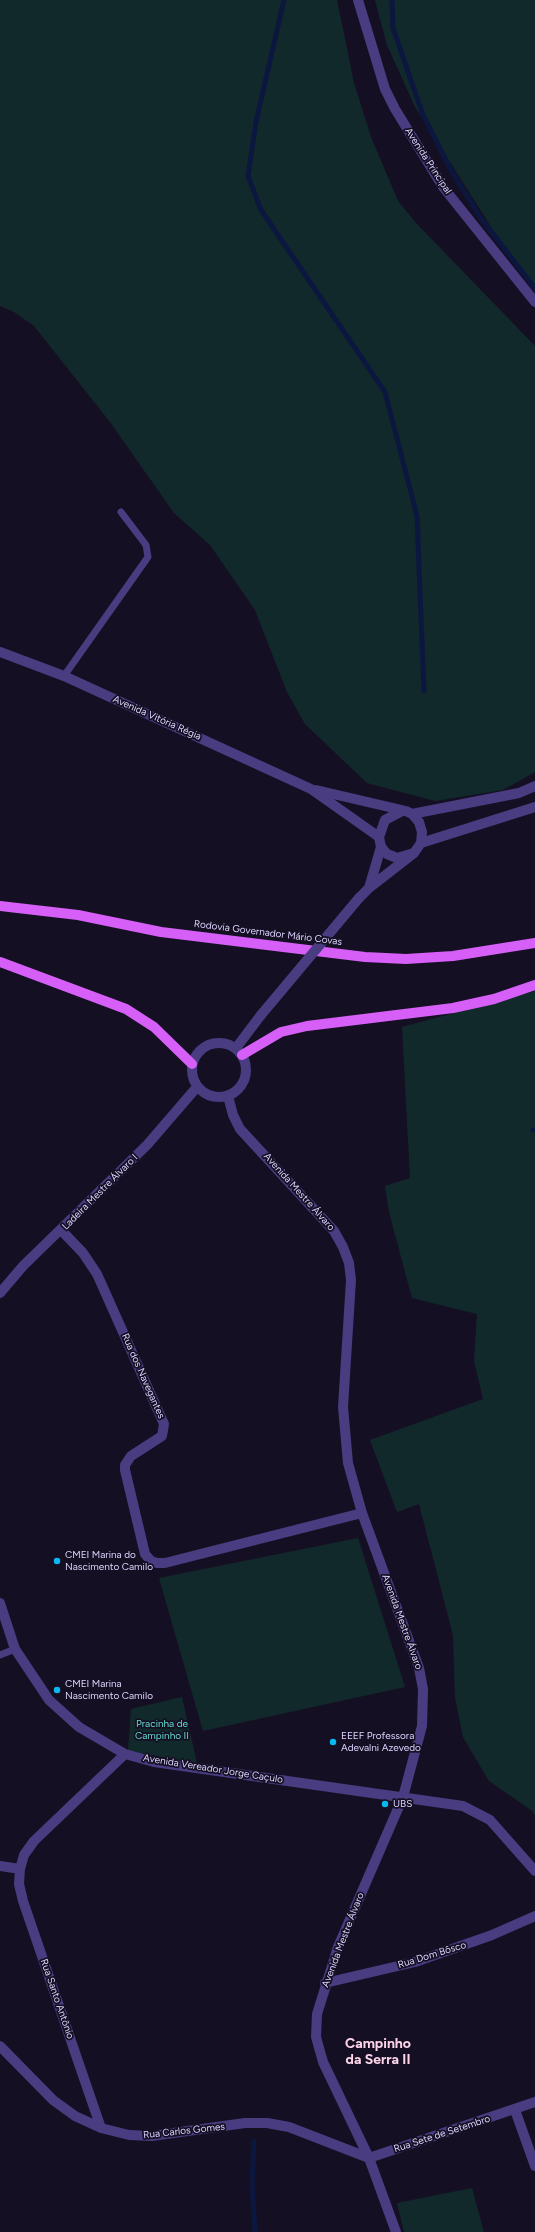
<!DOCTYPE html>
<meta charset="utf-8">
<style>
body{margin:0}
canvas{display:block;background:#150f23}
</style>
<canvas width="535" height="2232"></canvas>
<script>
const ctx = document.querySelector('canvas').getContext('2d');
ctx.lineJoin = 'round';
function paint(path, color) { ctx.fillStyle = color; ctx.fill(path, 'evenodd'); }
const poly = rows => new Path2D(rows.map(r => 'M' + r).join(''));
function strokePath(path, color, width, dash) { ctx.strokeStyle = color; ctx.lineWidth = width; ctx.lineCap = dash ? 'butt' : 'round'; ctx.setLineDash(dash || []); ctx.stroke(path); }
function write(font, color, halo, rows, align = 'center') {
  ctx.font = font + ' Figtree,sans-serif'; ctx.lineWidth = 3.5; ctx.setLineDash([]); ctx.textBaseline = 'middle'; ctx.strokeStyle = halo; ctx.fillStyle = color; for (const [text, x, y, turn = 0] of rows) {
    ctx.save(); ctx.translate(x, y); ctx.rotate((+turn || 0) * Math.PI / 180); ctx.textAlign = isNaN(turn) ? turn : align; if (halo) ctx.strokeText(text, 0, 0); ctx.fillText(text, 0, 0); ctx.restore();
  }
}
paint(poly([
 [0,0,337,0,354,83,371,137,398,201,416,223,535,346,535,772,503,790,435,801,367,783,305,724,287,692,255,610,210,545,174,513,110,422,34,326,14,312,0,306],
 [375,0,535,0,535,288,511,258,415,107,387,45],
 [535,991,535,1815,531,1810,489,1781,463,1737,455,1697,453,1635,419,1504,397,1512,370,1440,483,1399,474,1361,477,1314,412,1298,389,1212,385,1186,410,1178,402,1027],
 [358,1538,405,1687,203,1731,159,1578],
 [182,1697,197,1763,128,1751,131,1709],
 [472,2188,484,2232,404,2232,397,2203]
]), '#12292c');
strokePath(poly([
 [284,0,256,122,248,176,261,210,385,392,417,516,424,691],
 [392,0,393,28,423,115,452,172,480,217,535,288],
 [533,1130,535,1130],
 [254,2141,252,2184,255,2232]
]), '#0c173f', 5);
strokePath(poly([
 [64,676,148,557,146,545,121,512],
 [0,1655,15,1649]
]), '#493c80', 7);
strokePath(poly([
 [369,888,381,847],
 [359,898,369,888,414,853],
 '192 1070a27 27 0 1 1 54 0a27 27 0 1 1-54 0Z',
 [236,1048,261,1015],
 [228,1096,233,1115,240,1129,334,1231,343,1247,349,1263,351,1280,343,1407,348,1463,362,1513,419,1668,423,1689,422,1726,403,1797,338,1947,317,2014,316,2037,323,2062,369,2158,396,2232],
 [62,1231,83,1253,97,1274,164,1424,162,1436,131,1456,125,1465,125,1470,145,1554,151,1561,157,1563,165,1563,362,1513],
 [0,1293,23,1266,147,1145,197,1087],
 [0,1603,15,1649,49,1700,79,1727,125,1754,154,1762,463,1806,490,1820,535,1871],
 [0,1866,20,1869],
 [325,1983,415,1962,492,1935,535,1916],
 [0,2046,53,2100,75,2116,101,2128,129,2135,152,2136,245,2123,267,2123,289,2127,369,2158,535,2102],
 [515,2110,535,2166],
 [101,2128,23,1901,19,1884,20,1869,24,1855,34,1841,125,1754]
]), '#493c80', 10);
strokePath(poly([
 [358,0,385,89,395,109,443,187,535,302],
 [0,652,64,676,311,789,379,837],
 [316,790,406,811,412,814,419,822,422,832,421,843,414,853,397,858,387,854,381,847,379,837,385,820,402,811],
 [412,814,519,793,535,786],
 [421,843,535,807]
]), '#493c80', 10);
strokePath(poly([
 [0,906,78,915,161,932,365,957,406,959,453,956,535,943],
 [0,962,126,1009,154,1027,192,1064],
 [242,1055,281,1032,307,1026,453,1008,494,999,535,985]
]), '#d65ff8', 10);
strokePath(poly([
 [261,1015,359,898]
]), '#493c80', 10);
for (const [x, y, r, color] of [
 [57,1561,4,"#0bb8f1"],
 [57,1690,4,"#0bb8f1"],
 [333,1742,4,"#0bb8f1"],
 [385,1804,4,"#0bb8f1"]
]) { const dot = new Path2D(); dot.arc(x, y, r, 0, 2 * Math.PI); ctx.fillStyle = color; ctx.fill(dot); strokePath(dot, '#150f23', 1.5); }
write('10px', '#ded3fd', '#150f23', [
 ["Avenida Principal",428,161,57],
 ["Avenida Vitória Régia",157,718,24],
 ["Rodovia Governador Mário Covas",268,933,7],
 ["Ladeira Mestre Álvaro I",100,1192,-45],
 ["Avenida Mestre Álvaro",299,1192,48],
 ["Rua dos Navegantes",143,1376,66],
 ["Avenida Mestre Álvaro",402,1622,70],
 ["Avenida Vereador Jorge Caçulo",213,1769,9],
 ["Avenida Mestre Álvaro",343,1940,-69],
 ["Rua Dom Bôsco",432,1955,-17],
 ["Rua Santo Antônio",57,1999,71],
 ["Rua Carlos Gomes",184,2131,-6],
 ["Rua Sete de Setembro",442,2134,-18]
]);
write('10px', '#ded3fd', '#150f23', [
 ["CMEI Marina do",65,1555],
 ["Nascimento Camilo",65,1567],
 ["CMEI Marina",65,1684],
 ["Nascimento Camilo",65,1696],
 ["EEEF Professora",341,1736],
 ["Adevalni Azevedo",341,1748],
 ["UBS",393,1804]
], 'left');
write('10px', '#62dace', '#150f23', [
 ["Pracinha de",162,1724],
 ["Campinho II",162,1736]
]);
write('bold 14px', '#fdd4e8', '#150f23', [
 ["Campinho",378,2044],
 ["da Serra II",378,2060]
]);
</script>
